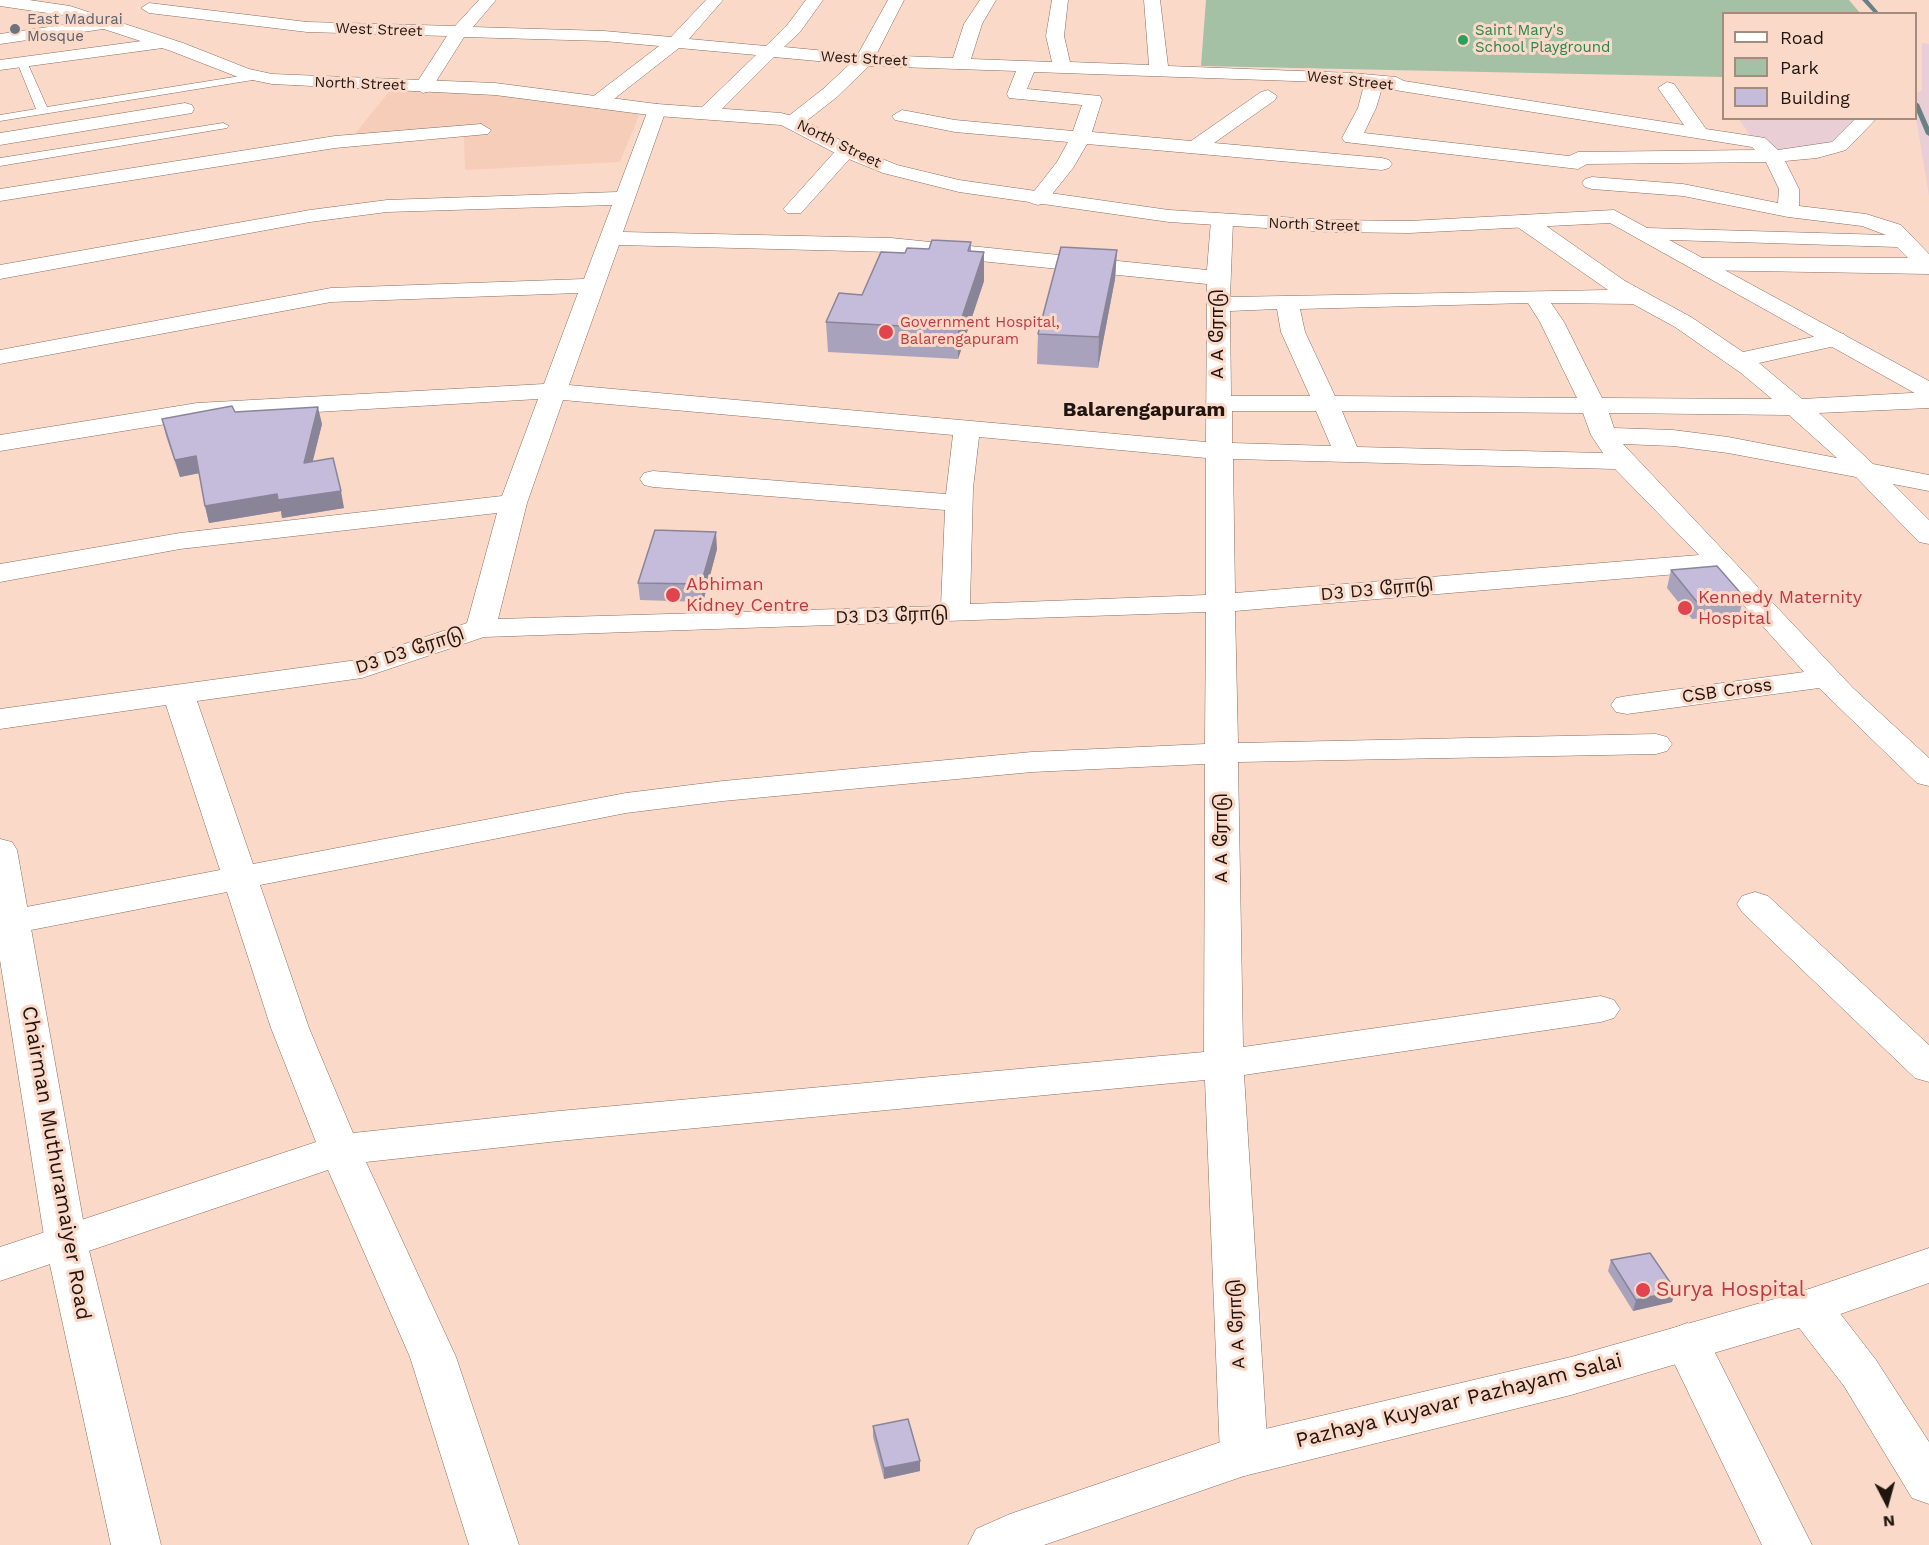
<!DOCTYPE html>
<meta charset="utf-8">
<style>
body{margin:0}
#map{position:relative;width:1929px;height:1545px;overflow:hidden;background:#fad9c8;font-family:"Work Sans",sans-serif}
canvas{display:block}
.legend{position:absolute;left:1722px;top:12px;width:195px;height:108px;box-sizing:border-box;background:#fad9c8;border:2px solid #a38b7e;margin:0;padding:8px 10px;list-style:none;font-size:18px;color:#20150f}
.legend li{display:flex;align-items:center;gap:12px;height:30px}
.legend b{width:30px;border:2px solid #a38b7e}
.north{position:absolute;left:1857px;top:1473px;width:60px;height:60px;-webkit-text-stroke:4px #fad9c8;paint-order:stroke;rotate:174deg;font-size:16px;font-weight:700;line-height:24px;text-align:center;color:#20150f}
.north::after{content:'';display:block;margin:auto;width:21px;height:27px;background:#20150f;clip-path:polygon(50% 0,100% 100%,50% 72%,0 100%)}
</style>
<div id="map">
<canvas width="1929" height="1545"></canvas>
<ul class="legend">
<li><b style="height:8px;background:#fff"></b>Road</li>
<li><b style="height:16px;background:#a4c1a6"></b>Park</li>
<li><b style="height:16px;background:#c5bcdb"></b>Building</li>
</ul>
<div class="north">N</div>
</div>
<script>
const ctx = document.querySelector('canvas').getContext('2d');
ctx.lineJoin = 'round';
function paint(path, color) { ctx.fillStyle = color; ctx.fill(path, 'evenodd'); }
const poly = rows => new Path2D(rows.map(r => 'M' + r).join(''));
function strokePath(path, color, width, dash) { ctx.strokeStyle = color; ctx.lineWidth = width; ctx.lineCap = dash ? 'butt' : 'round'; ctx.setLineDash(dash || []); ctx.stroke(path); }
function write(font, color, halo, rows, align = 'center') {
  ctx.font = font + ' "Work Sans","Noto Sans Tamil",sans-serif'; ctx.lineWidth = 6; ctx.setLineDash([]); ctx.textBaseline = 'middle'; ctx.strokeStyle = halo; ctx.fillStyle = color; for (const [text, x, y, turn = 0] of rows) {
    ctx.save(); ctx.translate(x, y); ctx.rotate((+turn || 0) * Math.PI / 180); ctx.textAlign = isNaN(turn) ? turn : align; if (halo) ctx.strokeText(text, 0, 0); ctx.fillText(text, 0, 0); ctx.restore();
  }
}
paint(poly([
 [392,88,505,93,640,113,620,162,465,170,464,136,460,128,354,135]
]), '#f6cdb9');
paint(poly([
 [1922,43,1929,44,1929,196,1916,118,1916,94,1922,90],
 [1739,119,1878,119,1837,144,1762,153]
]), '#e9cfd5');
paint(poly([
 [1206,0,1849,0,1860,13,1724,14,1723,77,1201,66]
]), '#a4c1a6');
paint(poly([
 [1862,0,1868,0,1880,14,1875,14,1862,0],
 [1916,102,1919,104,1929,127,1929,136,1926,134,1916,110,1916,102]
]), '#658287');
const service = poly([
 [22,59,27,62,47,107,259,73,264,76,259,79,0,121,0,115,36,109,17,62,22,59],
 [223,123,229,126,227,128,0,166,0,158,223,123]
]);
const minor = poly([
 [479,0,496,0,473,27,604,31,671,37,706,0,723,0,689,39,766,46,788,24,806,0,823,0,800,32,784,47,858,54,888,0,904,0,876,55,953,58,964,24,980,0,996,0,982,24,971,59,1052,62,1046,36,1052,0,1068,0,1064,36,1070,62,1149,65,1144,0,1160,0,1168,66,1352,73,1396,77,1404,81,1684,125,1658,88,1667,82,1674,84,1706,129,1765,138,1778,150,1832,142,1856,118,1877,118,1846,150,1817,158,1785,161,1799,189,1799,206,1866,214,1901,225,1929,254,1929,274,1693,270,1690,265,1693,260,1701,258,1908,258,1897,247,1639,239,1636,234,1639,229,1647,228,1886,235,1862,226,1788,217,1683,196,1592,189,1585,187,1582,183,1585,179,1592,177,1683,184,1778,203,1779,189,1766,162,1587,164,1578,169,1345,142,1342,138,1358,108,1364,85,1352,83,1034,72,1027,89,1100,96,1102,100,1092,132,1191,141,1261,92,1268,90,1277,96,1275,100,1214,143,1382,158,1389,160,1392,164,1389,168,1382,170,1087,144,1073,168,1045,203,1038,205,1031,203,1028,199,1057,162,1068,142,955,132,895,120,892,116,902,110,955,120,1073,131,1082,105,1009,98,1007,94,1016,71,869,66,837,97,800,126,793,128,786,126,783,122,786,118,823,89,850,64,774,57,714,117,707,119,700,117,697,113,700,109,756,55,679,48,605,106,598,108,591,106,589,102,591,98,659,46,604,41,464,37,430,91,423,93,414,87,447,36,307,32,149,13,141,8,149,3,307,22,455,26,479,0],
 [1382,88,1752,147,1755,150,1578,152,1569,156,1364,133,1376,108,1382,88],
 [104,19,113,24,110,28,0,44,0,34,104,19],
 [164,38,173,43,170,47,0,70,0,60,164,38],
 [185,103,192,105,194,109,192,113,0,145,0,133,185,103],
 [657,104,666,110,623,232,891,238,1207,270,1211,221,1214,216,1222,215,1230,216,1233,221,1230,297,1608,290,1516,226,1513,221,1516,216,1524,215,1532,216,1625,281,1691,317,1743,352,1836,332,1844,334,1848,339,1844,344,1759,363,1802,399,1929,392,1929,408,1819,413,1873,464,1929,475,1929,491,1893,484,1929,520,1929,544,1919,542,1856,477,1728,453,1673,446,1623,444,1853,688,1929,758,1929,786,1917,783,1819,688,1627,714,1616,712,1611,705,1616,698,1627,696,1804,672,1713,571,1235,611,1238,743,1656,734,1667,737,1672,744,1667,751,1656,754,1238,762,1243,1047,1601,996,1614,1000,1620,1009,1614,1018,1601,1022,1244,1075,1268,1455,1261,1470,1244,1476,1227,1470,1220,1455,1205,1080,559,1141,366,1162,456,1357,519,1545,469,1545,410,1357,328,1170,0,1281,0,1247,316,1142,271,1028,227,892,0,936,0,912,220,870,166,705,0,729,0,709,357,660,467,623,497,513,180,549,0,582,0,564,180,533,502,496,538,399,197,419,0,451,0,435,197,403,544,384,578,293,331,302,0,364,0,350,331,288,584,279,612,205,387,212,310,222,0,279,0,265,310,210,387,200,617,192,648,110,657,104],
 [619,245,891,252,1207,284,1206,442,569,385,619,245],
 [1528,303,1540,322,1577,398,1335,396,1305,332,1300,309,1528,303],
 [1551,303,1633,304,1675,327,1741,373,1772,399,1602,398,1564,322,1551,303],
 [1277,309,1281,332,1310,396,1231,396,1230,311,1277,309],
 [563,400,953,435,946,494,653,471,644,473,640,479,644,485,653,487,945,510,941,606,498,619,527,503,563,400],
 [1232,411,1316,411,1331,446,1232,443,1232,411],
 [1342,411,1583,413,1591,435,1603,453,1357,447,1342,411],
 [1609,413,1789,415,1837,458,1728,437,1673,430,1614,428,1609,413],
 [979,437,1206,458,1206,595,970,604,973,488,979,437],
 [1233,459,1615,469,1699,555,1235,593,1233,459],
 [1206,612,1205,744,1032,752,723,781,626,793,253,864,197,701,362,678,484,637,1206,612],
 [1205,764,1204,1052,559,1111,353,1133,309,1028,260,885,626,813,723,801,1032,772,1205,764],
 [481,124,491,130,488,134,335,148,0,201,0,189,335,136,481,124],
 [846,145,853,147,856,151,853,155,801,213,787,213,783,209,787,205,839,147,846,145],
 [1755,892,1768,896,1929,1045,1929,1082,1915,1078,1742,912,1737,904,1742,896,1755,892],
 [1809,1289,1825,1294,1876,1360,1929,1442,1929,1504,1912,1498,1844,1386,1793,1320,1787,1307,1793,1294,1809,1289],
 [1687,1323,1703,1329,1812,1545,1762,1545,1664,1342,1671,1329,1687,1323]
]);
const tertiary = poly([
 [0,0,29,0,70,6,183,43,249,69,272,74,495,83,657,104,781,113,800,118,853,147,897,165,959,180,1169,210,1330,220,1409,221,1614,210,1929,381,1929,398,1920,396,1610,223,1409,233,1330,232,1169,222,959,192,883,173,839,155,781,125,657,116,495,95,272,84,238,77,171,51,61,15,0,6,0,0],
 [0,839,12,842,17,850,87,1242,161,1545,111,1545,45,1242,0,960,0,839]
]);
const secondary = poly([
 [1929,1248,1929,1283,1809,1325,1571,1395,1244,1476,1044,1545,968,1545,976,1529,1010,1514,1244,1434,1571,1357,1806,1290,1929,1248]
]);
strokePath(service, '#8a6c5d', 1);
strokePath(minor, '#8a6c5d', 1);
strokePath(tertiary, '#8a6c5d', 1);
strokePath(secondary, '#8a6c5d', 1);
paint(service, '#fff');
paint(minor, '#fff');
paint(tertiary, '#fff');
paint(secondary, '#fff');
paint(poly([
 [971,242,971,251,984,252,984,281,958,359,828,352,826,322,862,295,929,249],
 [1117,250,1115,279,1098,368,1037,364,1038,334],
 [235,412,322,424,313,461,344,508,282,518,281,511,209,523,205,506,199,473,180,477,166,436,162,419],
 [717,549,703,602,640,600,638,583],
 [1671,570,1744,597,1739,615,1692,619,1667,588],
 [1611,1260,1672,1302,1633,1311,1608,1271],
 [873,1426,920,1461,920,1471,884,1479,873,1437]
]), '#a9a2bc');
paint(poly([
 [1117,250,1115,279,1098,368,1099,337],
 [984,252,984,281,958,359,958,329],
 [318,407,322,424,308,479,304,463],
 [196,456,200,473,180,477,175,460],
 [341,491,344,508,282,518,281,511,209,523,205,506,277,494],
 [716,532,717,549,703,602,701,584],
 [1676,1291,1672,1302,1633,1311,1636,1300],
 [920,1461,920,1471,884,1479,884,1468]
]), '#8a8499');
const building = poly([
 [932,240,971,242,968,251,984,252,958,329,826,322,839,293,862,295,881,252,905,253,907,248,929,249,932,240],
 [1061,247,1117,250,1099,337,1038,334,1061,247],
 [232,406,235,412,318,407,304,463,333,458,341,491,278,500,277,494,205,506,196,456,175,460,162,419,232,406],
 [655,530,716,532,701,584,638,583,655,530],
 [1717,566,1744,597,1697,602,1671,570,1717,566],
 [1650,1253,1676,1291,1636,1300,1611,1260,1650,1253],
 [908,1419,920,1461,884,1468,873,1426,908,1419]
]);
paint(building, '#c5bcdb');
strokePath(building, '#8a8499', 1.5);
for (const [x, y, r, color] of [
 [15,29,6,"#6b7280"],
 [1463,40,6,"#2e9e5b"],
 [886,332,8,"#e0444e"],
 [673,595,8,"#e0444e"],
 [1685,608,8,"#e0444e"],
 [1643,1290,8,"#e0444e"]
]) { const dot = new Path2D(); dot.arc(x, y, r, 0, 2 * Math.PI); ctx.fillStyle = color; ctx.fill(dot); strokePath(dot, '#fad9c8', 2); }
write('15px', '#5b616d', '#fad9c8', [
 ["East Madurai",27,20],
 ["Mosque",27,37]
], 'left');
write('15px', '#20150f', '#fad9c8', [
 ["West Street",379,30,2],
 ["West Street",864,59,3],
 ["West Street",1350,81,6],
 ["North Street",360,84,2],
 ["North Street",839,144,26],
 ["North Street",1314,225,2]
]);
write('15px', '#27864d', '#fad9c8', [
 ["Saint Mary's",1475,31],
 ["School Playground",1475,48]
], 'left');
write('15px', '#be3a42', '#fad9c8', [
 ["Government Hospital,",900,323],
 ["Balarengapuram",900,340]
], 'left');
write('18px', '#20150f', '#fad9c8', [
 ["A A ரோடு",1218,334,-90],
 ["D3 D3 ரோடு",1377,590,-5],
 ["D3 D3 ரோடு",892,616,-2],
 ["D3 D3 ரோடு",410,651,-18],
 ["CSB Cross",1727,691,-8],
 ["A A ரோடு",1222,838,-90],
 ["A A ரோடு",1237,1324,-93]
]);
write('18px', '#be3a42', '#fad9c8', [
 ["Abhiman",686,585],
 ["Kidney Centre",686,606],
 ["Kennedy Maternity",1698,598],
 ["Hospital",1698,619]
], 'left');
write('bold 20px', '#20150f', '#fad9c8', [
 ["Balarengapuram",1144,410]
]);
write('21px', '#20150f', '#fad9c8', [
 ["Chairman Muthuramaiyer Road",56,1163,80],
 ["Pazhaya Kuyavar Pazhayam Salai",1459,1401,-14]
]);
write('21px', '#be3a42', '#fad9c8', [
 ["Surya Hospital",1656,1290]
], 'left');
</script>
